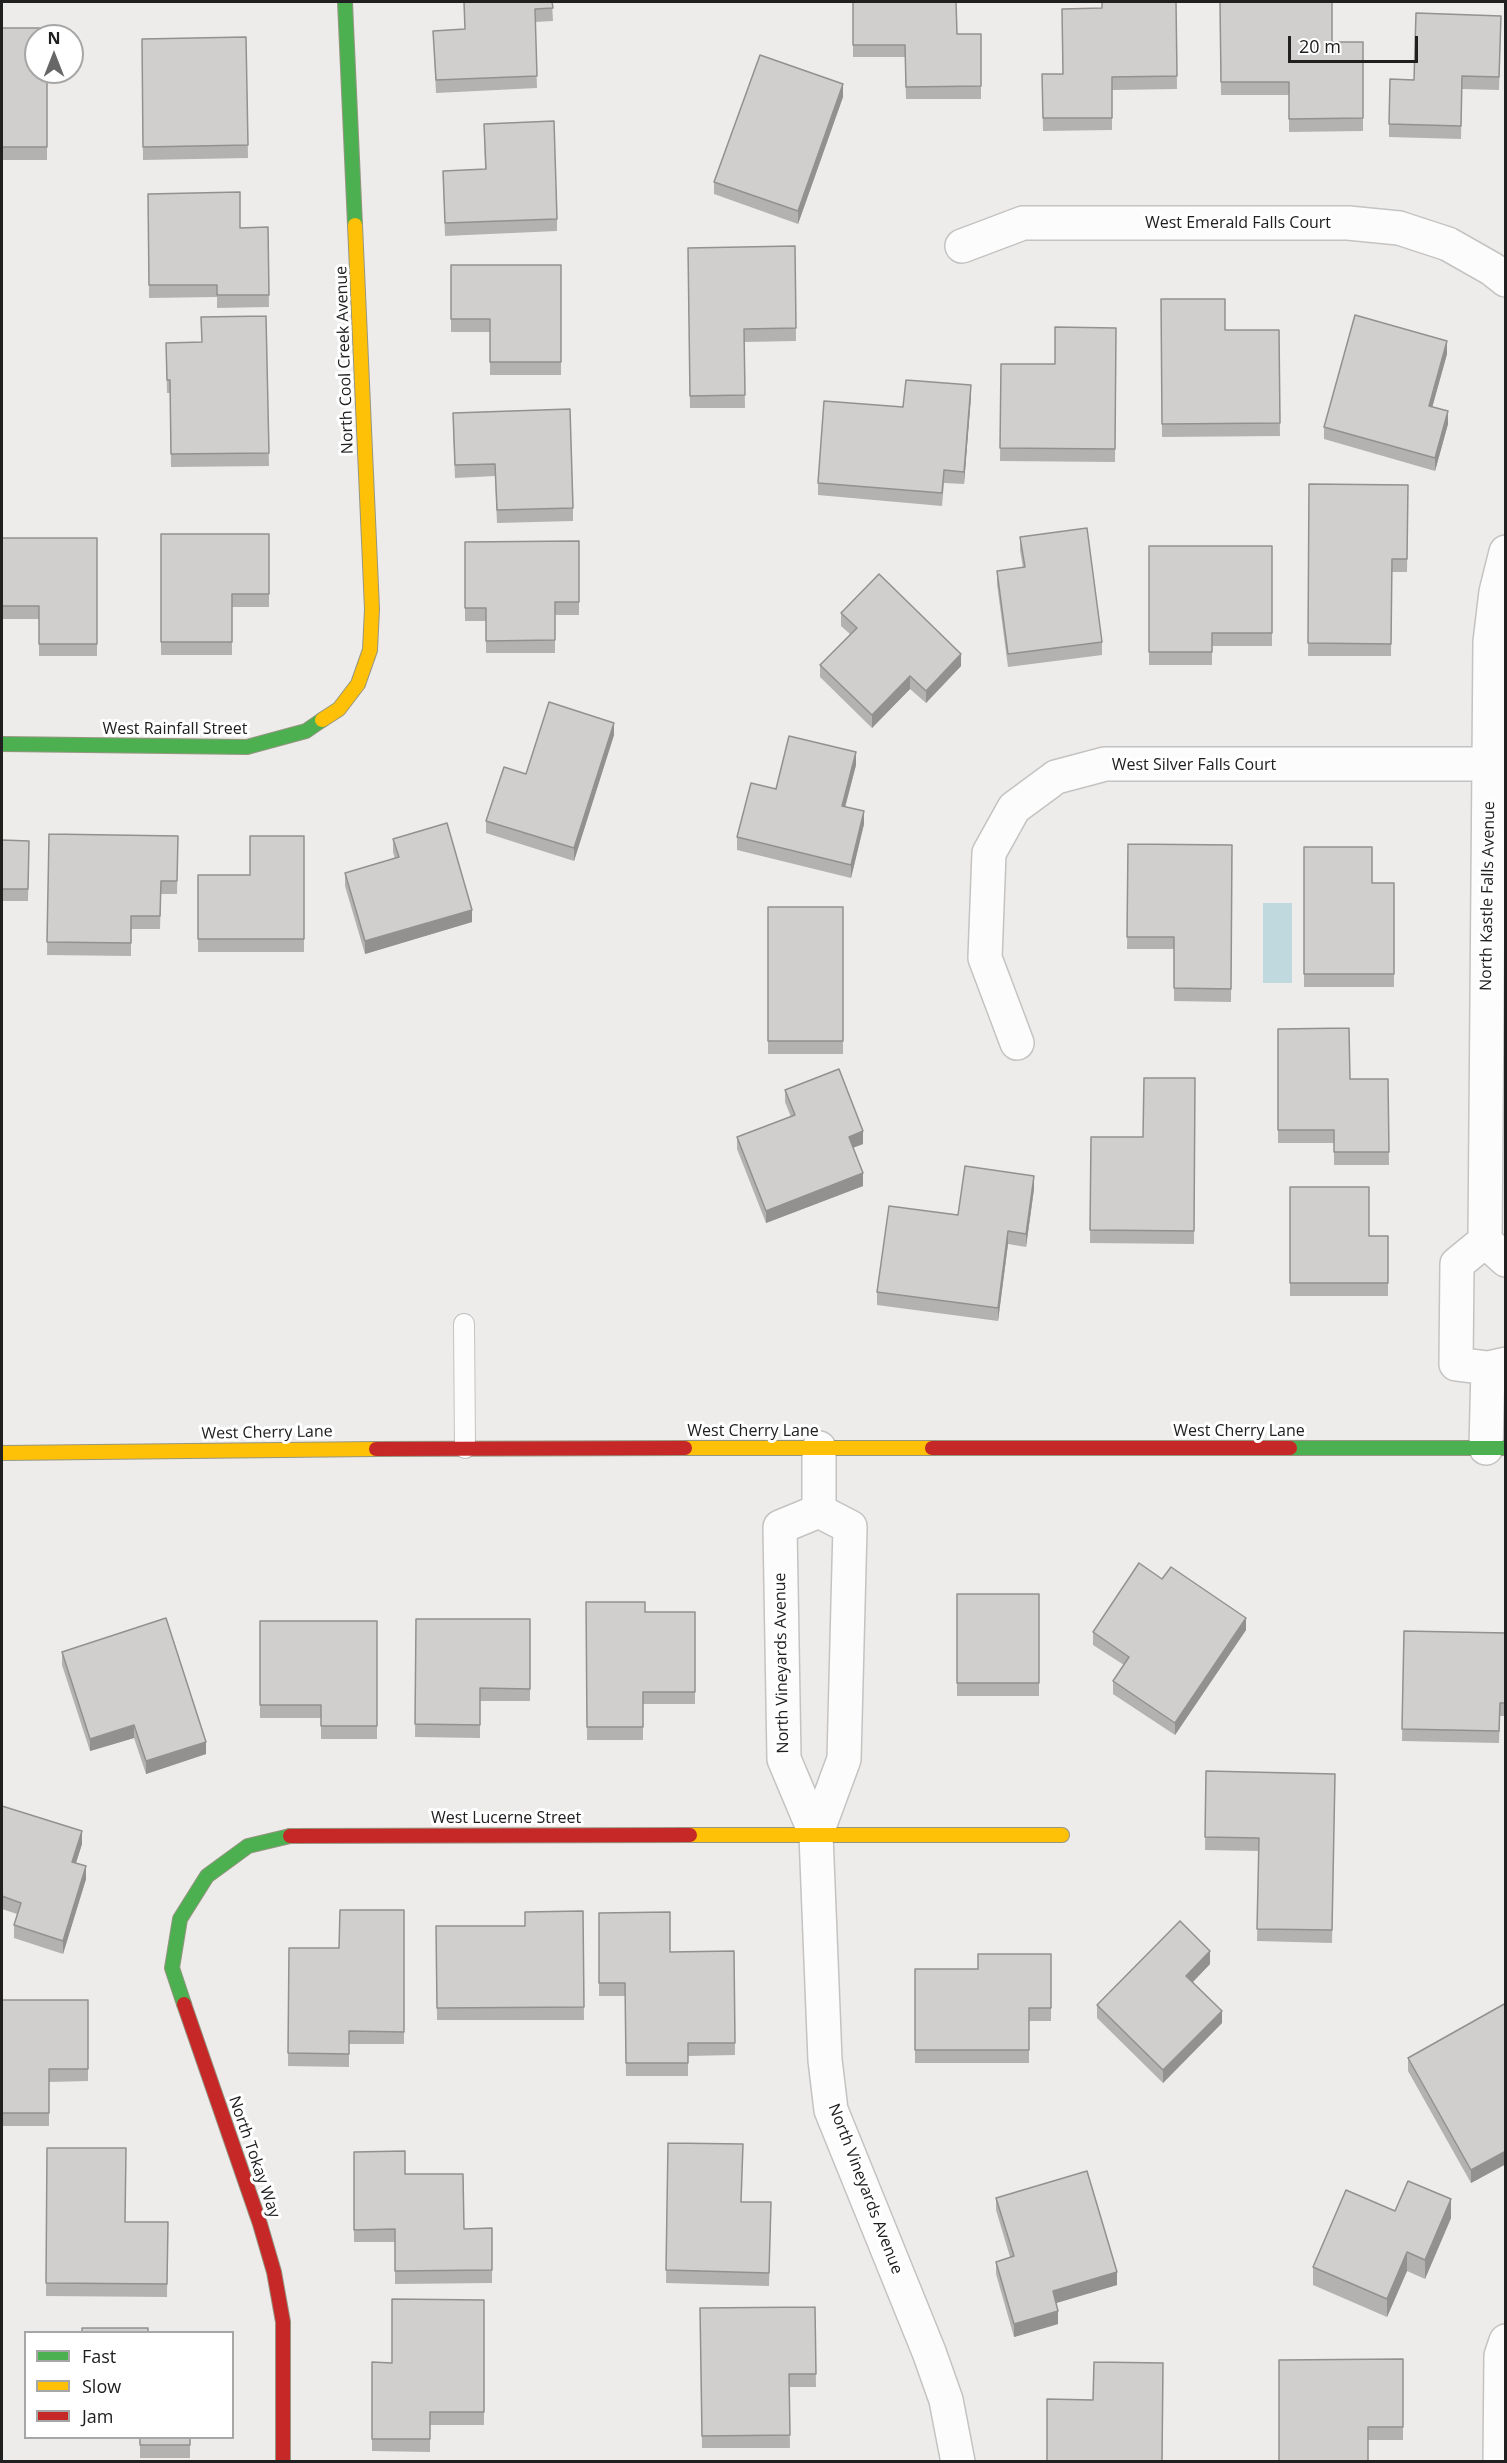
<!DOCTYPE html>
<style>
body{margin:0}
#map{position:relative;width:1507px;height:2463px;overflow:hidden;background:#eeecea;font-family:"Open Sans",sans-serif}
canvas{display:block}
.frame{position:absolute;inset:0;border:3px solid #202020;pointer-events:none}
.legend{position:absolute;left:24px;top:2331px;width:210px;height:108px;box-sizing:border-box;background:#fff;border:2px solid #a6a6a6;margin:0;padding:8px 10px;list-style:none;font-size:18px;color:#202020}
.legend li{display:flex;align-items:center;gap:12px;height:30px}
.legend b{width:30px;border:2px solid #a6a6a6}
.north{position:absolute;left:24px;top:24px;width:60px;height:60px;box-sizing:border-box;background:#fff;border:2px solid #a6a6a6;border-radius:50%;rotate:0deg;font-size:16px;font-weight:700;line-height:24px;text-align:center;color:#202020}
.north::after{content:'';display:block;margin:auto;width:21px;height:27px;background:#686767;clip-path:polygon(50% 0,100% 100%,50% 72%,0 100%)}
.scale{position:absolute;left:1288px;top:36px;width:130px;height:27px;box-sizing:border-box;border:3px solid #202020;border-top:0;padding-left:8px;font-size:18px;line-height:21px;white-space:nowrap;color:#202020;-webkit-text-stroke:4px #fff;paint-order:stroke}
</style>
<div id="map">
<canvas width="1507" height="2463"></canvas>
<div class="frame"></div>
<ul class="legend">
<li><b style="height:8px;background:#4caf50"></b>Fast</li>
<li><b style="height:8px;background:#ffc107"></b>Slow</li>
<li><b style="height:8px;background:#c62828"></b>Jam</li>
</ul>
<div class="north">N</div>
<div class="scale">20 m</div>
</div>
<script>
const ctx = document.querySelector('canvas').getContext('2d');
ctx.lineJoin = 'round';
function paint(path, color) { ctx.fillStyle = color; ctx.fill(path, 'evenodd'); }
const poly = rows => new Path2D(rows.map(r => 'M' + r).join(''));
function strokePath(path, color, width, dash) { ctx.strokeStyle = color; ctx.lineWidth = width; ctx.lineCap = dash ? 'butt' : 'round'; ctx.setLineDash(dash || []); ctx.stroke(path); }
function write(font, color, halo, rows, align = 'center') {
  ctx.font = font + ' "Open Sans",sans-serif'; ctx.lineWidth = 6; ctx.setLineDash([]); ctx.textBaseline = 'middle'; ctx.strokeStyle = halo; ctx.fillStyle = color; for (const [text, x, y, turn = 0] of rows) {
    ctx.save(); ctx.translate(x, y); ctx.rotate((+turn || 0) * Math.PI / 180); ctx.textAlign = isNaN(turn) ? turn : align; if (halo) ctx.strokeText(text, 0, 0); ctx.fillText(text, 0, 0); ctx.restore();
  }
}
paint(poly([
 [1263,903,1292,903,1292,983,1263,983]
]), '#c0d9de');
const lane = poly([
 [464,1324,465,1448]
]);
const street = poly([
 [962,246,1023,223,1348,223,1399,228,1448,244,1492,269,1506,280],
 [1506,552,1496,592,1490,642,1485,1241,1506,1260],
 [1017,1043,985,958,989,853,1014,808,1056,777,1105,764,1489,764],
 [1485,1241,1457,1264,1456,1364,1488,1368,1506,1364],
 [819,1448,819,1511],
 [1486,1448,1488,1368],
 [816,1835,844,1759,850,1527,819,1511,780,1527,784,1759,816,1835,825,2060,831,2110,929,2352,946,2400,958,2462],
 [1500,2462,1501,2356,1506,2341]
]);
const fast = poly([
 [345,2,355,225],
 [2,744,247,747,306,731,322,720],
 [1290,1448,1506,1448],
 [184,2004,172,1968,180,1919,207,1876,248,1846,290,1836]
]);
const slow = poly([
 [322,720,339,709,358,684,370,650,372,609,355,225],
 [685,1448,932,1448],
 [2,1453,376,1449],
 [690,1835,1062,1835]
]);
const jam = poly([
 [932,1448,1290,1448],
 [376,1449,685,1448],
 [290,1836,690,1835],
 [184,2004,260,2224,274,2272,283,2322,283,2462]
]);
strokePath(lane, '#c4c3c2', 22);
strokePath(street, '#c4c3c2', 36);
strokePath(fast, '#969683', 16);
strokePath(slow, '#969683', 16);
strokePath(jam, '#969683', 16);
strokePath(lane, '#fcfcfc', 20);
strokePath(street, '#fcfcfc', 33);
strokePath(fast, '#4caf50', 14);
strokePath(slow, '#ffc107', 14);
strokePath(jam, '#c62828', 14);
paint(poly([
 [464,2,552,2,553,21,535,22,537,88,436,93,433,31,465,29],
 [853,2,957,34,981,34,981,99,906,99,905,57,853,57],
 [1176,2,1177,89,1112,90,1112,130,1043,131,1042,74,1063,74,1102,8],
 [1220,2,1332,42,1363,42,1363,131,1289,132,1289,95,1221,95],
 [1501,16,1499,90,1462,89,1461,139,1389,137,1389,124,1414,80],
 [2,28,47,72,47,160,2,160],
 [246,37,248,158,143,160,142,39],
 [843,97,798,224,714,194,714,182],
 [484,124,557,219,557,231,445,236,443,171,485,169],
 [148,194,240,228,268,227,269,307,217,308,217,297,149,298],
 [795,246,796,341,744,342,745,408,690,408,688,248],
 [451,265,561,265,561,375,490,375,490,332,451,332],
 [1161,299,1225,330,1279,330,1280,436,1162,437],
 [266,316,269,466,171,467,170,393,167,393,166,343,201,342],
 [1116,328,1115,462,1000,461,1001,364,1055,364],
 [1447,354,1432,407,1448,424,1435,471,1324,439,1324,427],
 [971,397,964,484,944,483,942,506,818,495,818,483,903,407],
 [453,426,573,508,573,521,497,523,495,476,455,478],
 [1309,484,1408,485,1407,572,1392,572,1391,656,1308,656],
 [161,534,269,534,269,607,232,607,232,655,161,655],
 [1020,537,1102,642,1102,655,1008,667,997,584,997,571,1023,568,1020,550],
 [2,538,97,538,97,656,39,656,39,619,2,619],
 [579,541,579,615,555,615,555,653,486,653,486,621,465,621,465,542],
 [1149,546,1272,546,1272,646,1212,646,1212,665,1149,665],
 [841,613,961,666,926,703,910,689,872,728,820,677,820,665,850,634,841,626],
 [614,735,574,861,486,833,486,821,526,774],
 [856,765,845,807,864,824,851,878,737,850,737,837,776,789],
 [49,834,178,836,177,894,161,894,160,929,131,929,131,956,47,955],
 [304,836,304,952,198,952,198,875,250,875],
 [393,839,472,922,365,954,345,886,345,873,395,859,393,852],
 [2,840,29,841,28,901,2,901],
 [1128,844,1232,845,1231,1002,1174,1001,1174,949,1127,949],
 [1304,847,1372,883,1394,883,1394,987,1304,987],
 [768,907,843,907,843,1054,768,1054],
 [1278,1029,1350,1079,1388,1079,1389,1165,1334,1165,1334,1143,1278,1143],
 [1195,1078,1194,1244,1090,1243,1091,1137,1143,1137],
 [785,1090,863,1144,853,1148,863,1186,766,1223,737,1149,737,1137,791,1117,785,1102],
 [1290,1187,1369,1236,1388,1236,1388,1296,1290,1296],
 [1034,1189,1026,1247,1008,1244,998,1321,877,1305,877,1292,958,1215],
 [1162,1579,1246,1630,1175,1735,1113,1694,1113,1681,1124,1665,1093,1645,1093,1632],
 [957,1594,1039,1594,1039,1696,957,1696],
 [586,1602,645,1612,695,1612,695,1704,643,1704,643,1740,587,1740],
 [416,1619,530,1619,530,1701,480,1701,480,1738,415,1737],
 [260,1621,377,1621,377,1739,321,1739,321,1718,260,1718],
 [1404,1631,1506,1633,1506,1716,1500,1716,1499,1743,1402,1741],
 [62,1652,206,1754,146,1774,134,1738,90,1751,62,1665],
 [1206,1771,1335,1774,1332,1943,1257,1941,1259,1851,1205,1850],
 [2,1806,82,1844,76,1863,86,1879,63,1954,14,1938,14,1925,17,1914,2,1909],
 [404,1910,404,2044,349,2044,349,2067,288,2066,289,1948,339,1948],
 [583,1911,584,2020,437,2020,436,1926,525,1926],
 [599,1913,670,1952,734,1951,735,2055,688,2056,688,2076,626,2076,625,1996,599,1996],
 [1051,1954,1051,2021,1029,2021,1029,2063,915,2063,915,1969,978,1969],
 [1210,1964,1193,1982,1222,2023,1163,2083,1097,2018,1097,2005],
 [2,2000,88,2000,88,2081,49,2082,49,2126,2,2126],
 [1506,2003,1506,2164,1471,2183,1408,2071,1408,2058],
 [668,2143,742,2202,771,2202,769,2286,666,2283],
 [47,2148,125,2222,168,2222,167,2297,46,2296],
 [354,2152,405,2174,464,2229,492,2228,492,2283,395,2284,395,2242,354,2242],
 [996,2198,1117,2285,1056,2303,1058,2324,1014,2337,996,2274,996,2262,1010,2257,996,2210],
 [1395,2211,1451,2218,1425,2279,1407,2271,1387,2317,1313,2285,1313,2267],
 [484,2300,484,2425,430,2425,430,2452,372,2451,372,2362,392,2363],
 [815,2307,816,2387,789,2387,790,2448,702,2448,700,2308],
 [1403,2359,1403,2440,1368,2440,1279,2462],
 [140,2438,190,2438,190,2458,140,2458]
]), '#b4b2b0');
paint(poly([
 [843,84,843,97,798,224,798,211],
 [1447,341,1447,354,1429,419,1429,406],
 [971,385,971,397,964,484,964,472],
 [1448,411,1448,424,1435,471,1435,458],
 [961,654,961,666,926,703,926,691],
 [910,676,910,689,872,728,872,715],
 [614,723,614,735,574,861,574,848],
 [856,752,856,765,842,819,842,806],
 [864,811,864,824,851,878,851,865],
 [472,910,472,922,365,954,365,941],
 [863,1131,863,1144,849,1149,849,1137],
 [863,1173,863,1186,766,1223,766,1211],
 [1034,1176,1034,1189,1026,1247,1026,1234],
 [1008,1231,1008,1244,998,1321,998,1308],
 [1246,1618,1246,1630,1175,1735,1175,1723],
 [134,1725,134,1738,90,1751,90,1739],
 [206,1742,206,1754,146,1774,146,1761],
 [82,1831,82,1844,72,1875,72,1862],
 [86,1866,86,1879,63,1954,63,1941],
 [1210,1951,1210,1964,1186,1989,1186,1976],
 [1222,2011,1222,2023,1163,2083,1163,2070],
 [1506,2151,1506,2164,1471,2183,1471,2170],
 [1451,2199,1451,2218,1425,2279,1425,2260],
 [1407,2252,1407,2271,1387,2317,1387,2299],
 [1117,2272,1117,2285,1053,2304,1053,2291],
 [1058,2311,1058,2324,1014,2337,1014,2324]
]), '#929190');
const building = poly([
 [464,2,552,2,553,8,535,9,537,76,436,80,433,31,465,29,464,2],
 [853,2,956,2,957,34,981,34,981,86,906,87,905,45,853,45,853,2],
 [1102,2,1176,2,1177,76,1112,77,1112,118,1043,118,1042,74,1063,74,1062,9,1102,8,1102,2],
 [1220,2,1332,2,1332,42,1363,42,1363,118,1289,119,1289,82,1221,82,1220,2],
 [1416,13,1501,16,1499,77,1462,76,1461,126,1389,124,1390,79,1414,80,1416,13],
 [2,28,47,28,47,36,36,36,36,72,47,72,47,147,2,147,2,28],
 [246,37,248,145,143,147,142,39,246,37],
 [760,55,843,84,798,211,714,182,760,55],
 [554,121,557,219,445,223,443,171,486,169,484,124,554,121],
 [240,192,240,228,268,227,269,295,217,295,217,285,149,285,148,194,240,192],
 [795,246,796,328,744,329,745,395,690,396,688,248,795,246],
 [451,265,561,265,561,362,490,362,490,319,451,319,451,265],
 [1161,299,1225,299,1225,330,1279,330,1280,423,1162,424,1161,299],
 [1355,315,1447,341,1429,406,1448,411,1435,458,1324,427,1355,315],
 [266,316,269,453,171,454,170,380,167,380,166,343,202,342,201,317,266,316],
 [1055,327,1116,328,1115,449,1000,448,1001,364,1055,364,1055,327],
 [906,380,971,385,964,472,944,470,942,493,818,483,824,401,903,407,906,380],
 [570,409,573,508,497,510,495,464,455,465,453,413,570,409],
 [1309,484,1408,485,1407,559,1392,559,1391,644,1308,643,1309,484],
 [1087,528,1102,642,1008,654,997,571,1025,567,1020,537,1087,528],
 [161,534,269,534,269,594,232,594,232,642,161,642,161,534],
 [2,538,97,538,97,644,39,644,39,606,2,606,2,538],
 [579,541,579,602,555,602,555,640,486,641,486,608,465,608,465,542,579,541],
 [1149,546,1272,546,1272,633,1212,633,1212,652,1149,652,1149,546],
 [879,574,961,654,926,691,910,676,872,715,820,665,857,628,841,613,879,574],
 [549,702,614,723,574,848,486,821,504,767,526,774,549,702],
 [789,736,856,752,842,806,864,811,851,865,737,837,751,783,776,789,789,736],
 [447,823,472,910,365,941,345,873,399,857,393,839,447,823],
 [49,834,178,836,177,881,161,881,160,916,131,916,131,943,47,942,49,834],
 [250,836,304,836,304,939,198,939,198,875,250,875,250,836],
 [2,840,29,841,28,889,2,889,2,840],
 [1128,844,1232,845,1231,989,1174,988,1174,937,1127,937,1128,844],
 [1304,847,1372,847,1372,883,1394,883,1394,974,1304,974,1304,847],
 [768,907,843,907,843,1041,768,1041,768,907],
 [1349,1028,1350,1079,1388,1079,1389,1152,1334,1152,1334,1130,1278,1130,1278,1029,1349,1028],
 [839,1069,863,1131,849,1137,863,1173,766,1211,737,1137,795,1115,785,1090,839,1069],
 [1144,1078,1195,1078,1194,1231,1090,1230,1091,1137,1143,1137,1144,1078],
 [965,1166,1034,1176,1026,1234,1008,1231,998,1308,877,1292,889,1206,958,1215,965,1166],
 [1290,1187,1369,1187,1369,1236,1388,1236,1388,1283,1290,1283,1290,1187],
 [1139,1563,1162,1579,1171,1567,1246,1618,1175,1723,1113,1681,1129,1657,1093,1632,1139,1563],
 [957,1594,1039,1594,1039,1683,957,1683,957,1594],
 [586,1602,645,1602,645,1612,695,1612,695,1692,643,1692,643,1727,587,1727,586,1602],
 [166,1618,206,1742,146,1761,134,1725,90,1739,62,1652,166,1618],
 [416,1619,530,1619,530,1689,480,1688,480,1725,415,1724,416,1619],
 [260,1621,377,1621,377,1726,321,1726,321,1705,260,1705,260,1621],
 [1404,1631,1506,1633,1506,1703,1500,1703,1499,1731,1402,1729,1404,1631],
 [1206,1771,1335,1774,1332,1930,1257,1929,1259,1838,1205,1837,1206,1771],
 [2,1806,82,1831,72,1862,86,1866,63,1941,14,1925,21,1903,2,1896,2,1806],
 [340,1910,404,1910,404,2032,349,2031,349,2054,288,2053,289,1948,339,1948,340,1910],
 [583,1911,584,2007,437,2008,436,1926,525,1926,525,1912,583,1911],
 [670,1912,670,1952,734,1951,735,2043,688,2043,688,2063,626,2063,625,1983,599,1983,599,1913,670,1912],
 [1180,1921,1210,1951,1186,1976,1222,2011,1163,2070,1097,2005,1180,1921],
 [978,1954,1051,1954,1051,2008,1029,2008,1029,2050,915,2050,915,1969,978,1969,978,1954],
 [2,2000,88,2000,88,2069,49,2069,49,2113,2,2113,2,2000],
 [1506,2003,1506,2151,1471,2170,1408,2058,1506,2003],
 [668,2143,743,2144,741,2202,771,2202,769,2273,666,2270,668,2143],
 [47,2148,126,2148,125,2222,168,2222,167,2284,46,2283,47,2148],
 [405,2151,405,2174,463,2174,464,2229,492,2228,492,2270,395,2271,395,2229,354,2230,354,2152,405,2151],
 [1087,2171,1117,2272,1053,2291,1058,2311,1014,2324,996,2262,1014,2256,996,2198,1087,2171],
 [1408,2181,1451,2199,1425,2260,1407,2252,1387,2299,1313,2267,1346,2190,1395,2211,1408,2181],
 [392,2299,484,2300,484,2412,430,2412,430,2439,372,2439,372,2362,392,2363,392,2299],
 [815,2307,816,2374,789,2374,790,2435,702,2436,700,2308,815,2307],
 [82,2328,148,2328,148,2332,82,2332,82,2328],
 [1403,2359,1403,2427,1368,2427,1368,2462,1279,2462,1279,2360,1403,2359],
 [1094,2362,1163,2363,1162,2462,1047,2462,1047,2399,1093,2400,1094,2362],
 [140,2438,190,2438,190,2445,140,2445,140,2438]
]);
paint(building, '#d1cfcd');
strokePath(building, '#929190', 1.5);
write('16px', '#202020', '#fff', [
 ["West Emerald Falls Court",1238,223],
 ["North Cool Creek Avenue",345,360,-92],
 ["West Rainfall Street",175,729],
 ["West Silver Falls Court",1194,765],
 ["North Kastle Falls Avenue",1488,896,-89],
 ["West Cherry Lane",753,1431],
 ["West Cherry Lane",1239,1431],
 ["West Cherry Lane",267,1433,-1],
 ["North Vineyards Avenue",782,1663,-91],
 ["West Lucerne Street",506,1818],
 ["North Tokay Way",254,2157,71],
 ["North Vineyards Avenue",865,2189,69]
]);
</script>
